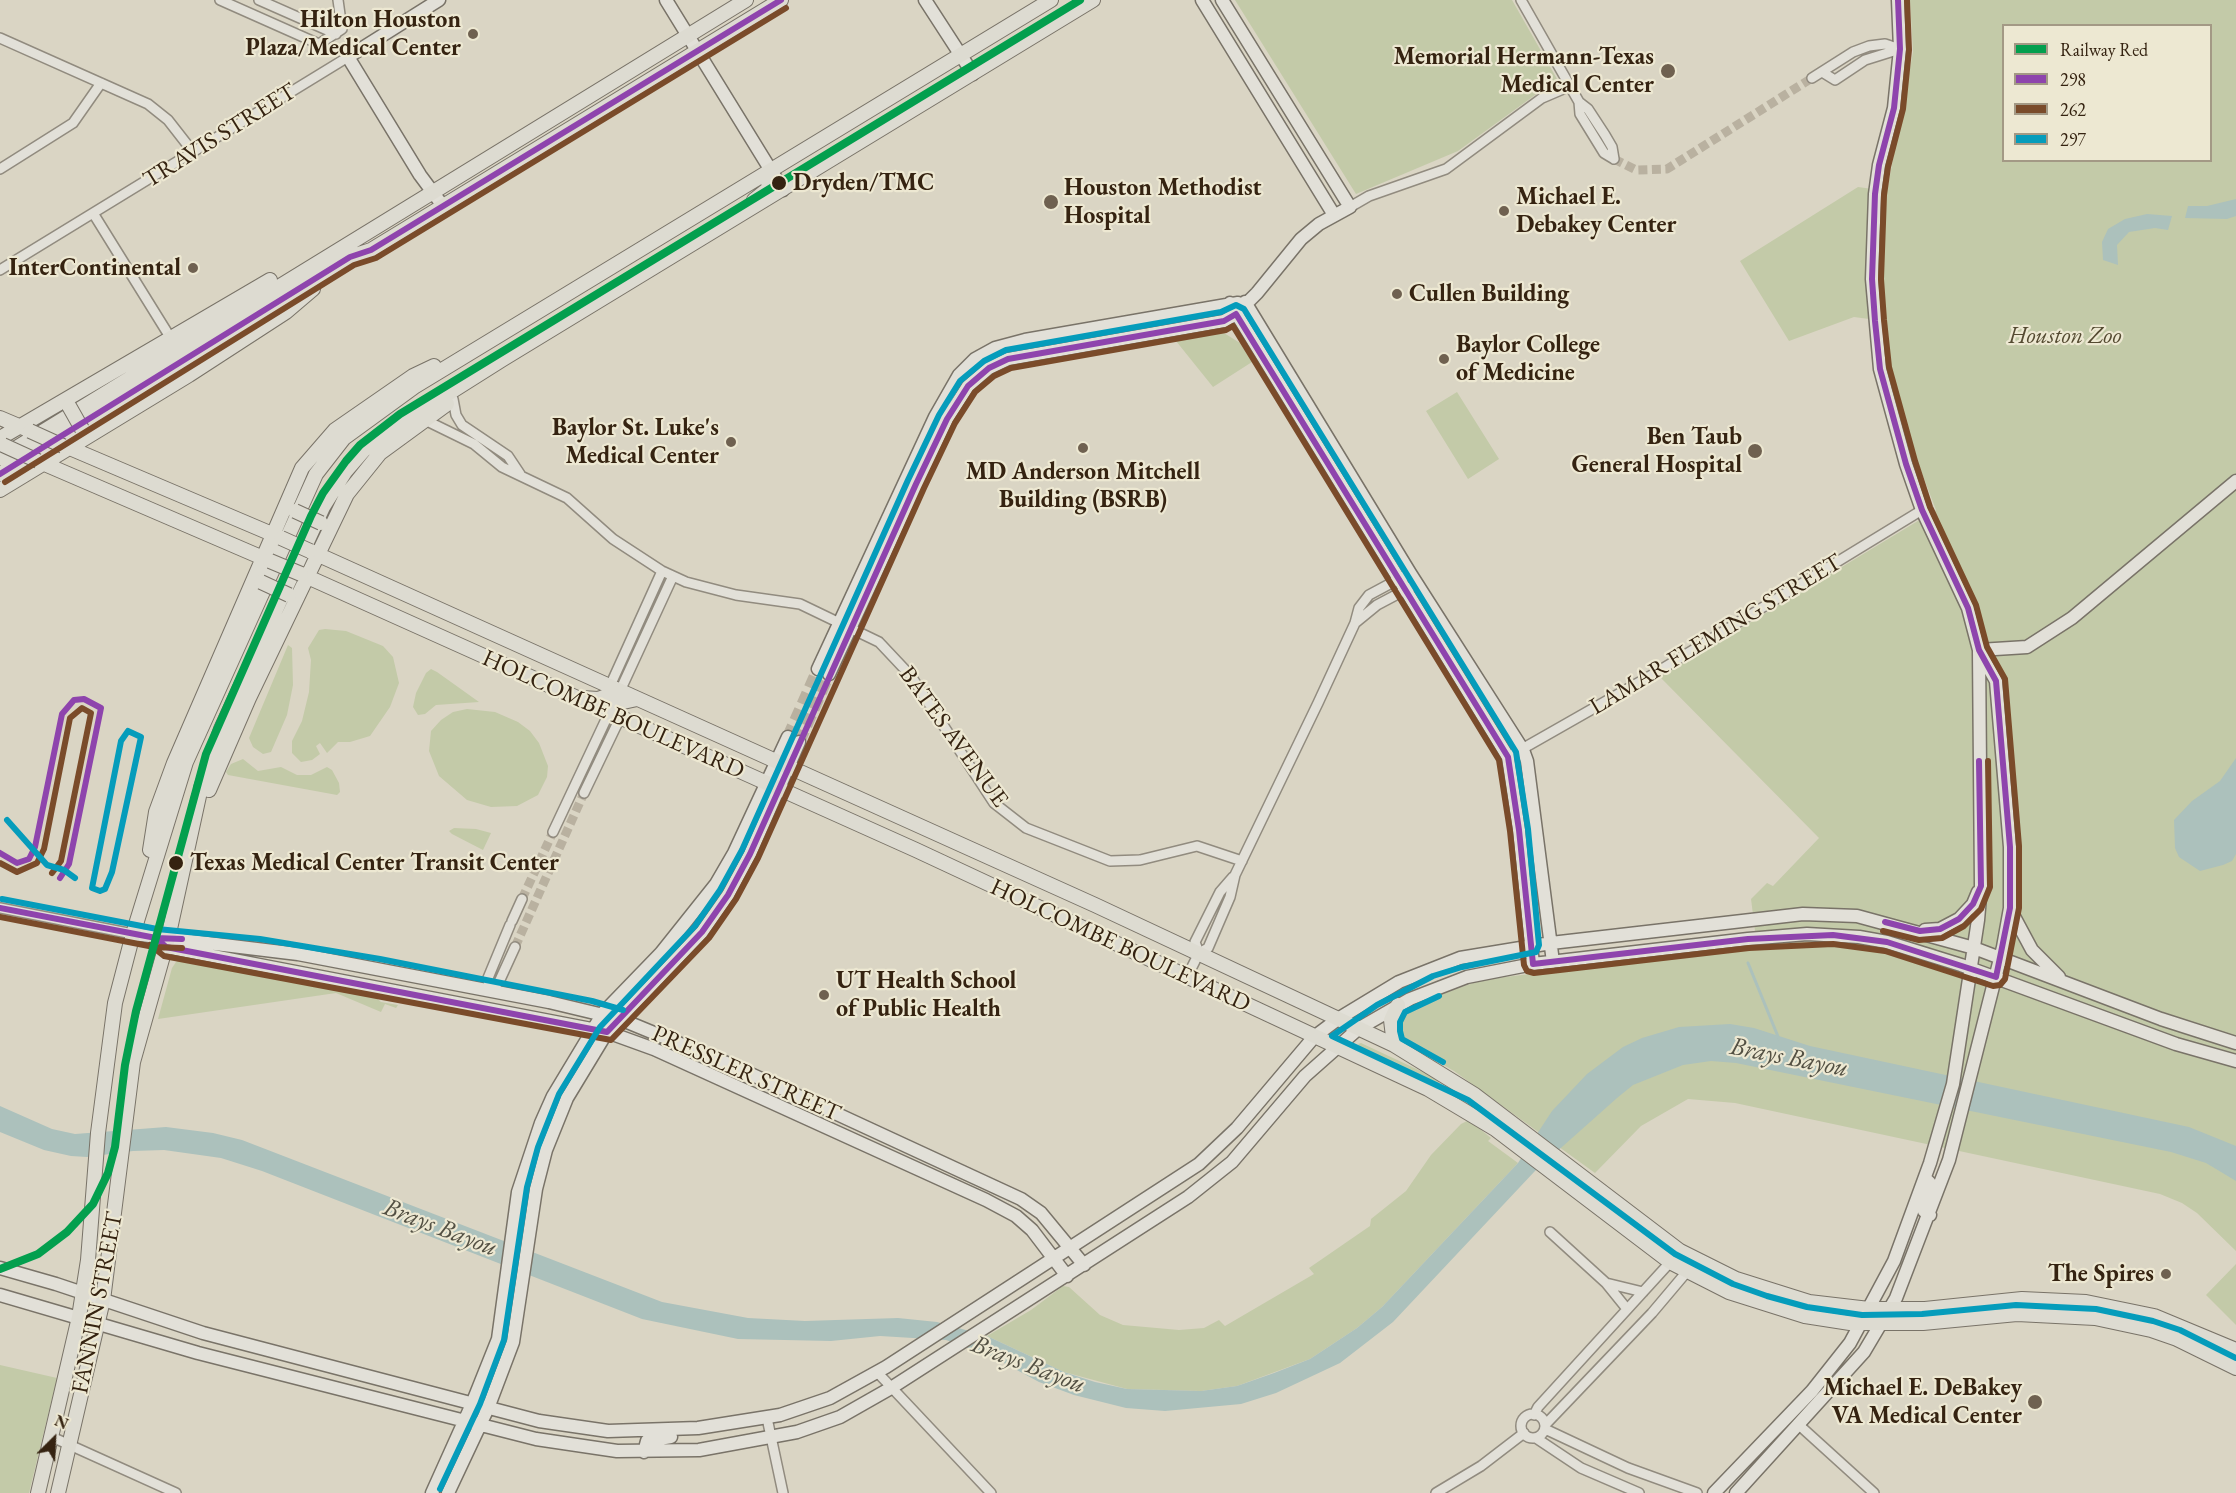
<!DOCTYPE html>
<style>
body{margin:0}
#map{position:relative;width:2236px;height:1493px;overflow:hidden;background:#dad5c4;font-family:"EB Garamond",serif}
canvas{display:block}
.legend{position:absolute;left:2002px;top:24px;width:210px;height:138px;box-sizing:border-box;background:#ede8d2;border:2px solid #a39985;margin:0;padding:8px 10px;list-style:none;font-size:18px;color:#352311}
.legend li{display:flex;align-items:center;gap:12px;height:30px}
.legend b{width:30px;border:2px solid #a39985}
.north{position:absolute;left:24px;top:1409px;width:60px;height:60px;-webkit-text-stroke:4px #ede8d2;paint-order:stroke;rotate:24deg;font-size:16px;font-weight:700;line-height:24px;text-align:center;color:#352311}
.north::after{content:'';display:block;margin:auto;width:21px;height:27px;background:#352311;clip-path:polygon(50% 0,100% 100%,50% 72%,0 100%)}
</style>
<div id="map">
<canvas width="2236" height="1493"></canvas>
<ul class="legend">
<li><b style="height:8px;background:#039f4e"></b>Railway Red</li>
<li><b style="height:8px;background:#8e44ad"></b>298</li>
<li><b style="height:8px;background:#7a4b2a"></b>262</li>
<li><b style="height:8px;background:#059cbb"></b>297</li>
</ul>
<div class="north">N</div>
</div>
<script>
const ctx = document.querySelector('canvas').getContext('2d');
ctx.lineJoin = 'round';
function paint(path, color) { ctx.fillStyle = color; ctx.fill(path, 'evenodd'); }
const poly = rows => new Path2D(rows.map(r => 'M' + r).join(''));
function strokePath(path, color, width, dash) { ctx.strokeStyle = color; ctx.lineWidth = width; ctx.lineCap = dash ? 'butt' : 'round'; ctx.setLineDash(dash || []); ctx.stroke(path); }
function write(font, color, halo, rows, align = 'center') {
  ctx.font = font + ' "EB Garamond",serif'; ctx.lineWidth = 4.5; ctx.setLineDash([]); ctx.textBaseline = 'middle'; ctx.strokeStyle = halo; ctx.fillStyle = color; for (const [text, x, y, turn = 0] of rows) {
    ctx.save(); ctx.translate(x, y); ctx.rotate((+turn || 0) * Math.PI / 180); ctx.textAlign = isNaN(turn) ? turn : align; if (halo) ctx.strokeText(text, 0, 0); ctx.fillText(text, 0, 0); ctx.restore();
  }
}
paint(poly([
 [1235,0,1512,0,1557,79,1458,151,1356,194],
 [1910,0,2236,0,2236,1251,2197,1213,2182,1203,2160,1194,1735,1103,1688,1099,1641,1126,1595,1173,1454,1071,1403,1042,1397,1036,1395,1025,1407,1007,1481,980,1757,946,1751,899,1767,883,1773,886,1819,838,1660,677,1936,510,1905,429,1895,389,1884,321,1854,317,1789,341,1740,261,1858,187,1887,191,1913,52],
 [2004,26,2210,26,2210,160,2004,160],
 [1224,333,1240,343,1252,362,1213,387,1176,341],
 [1457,392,1499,459,1468,479,1426,411],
 [325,629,346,631,383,646,393,657,399,683,390,707,370,736,350,742,338,742,327,753,320,743,316,746,320,754,312,760,301,762,292,753,292,741,302,721,309,692,311,660,308,648,319,630],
 [288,645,292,648,293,685,287,715,271,752,263,754,253,747,249,738],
 [431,669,437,672,479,702,436,705,425,714,418,715,413,707,416,693,426,673],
 [467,709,495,712,518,722,530,731,539,743,548,766,547,777,538,795,517,806,491,807,467,800,439,776,429,751,431,731,441,720,453,712],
 [243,759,258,771,281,767,297,775,311,775,327,767,332,770,339,783,340,792,337,795,228,775,226,772,231,764],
 [454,828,476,829,491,833,483,850,452,834,449,831],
 [181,959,372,994,381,1002,398,1005,396,1008,385,1004,381,1012,336,993,158,1019,172,968,176,962],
 [1361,1043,1440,1080,1437,1087,1363,1051,1358,1044],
 [1469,1120,1491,1138,1488,1141,1518,1163,1382,1307,1357,1328,1310,1359,1237,1386,1201,1391,1127,1389,1064,1372,987,1336,1031,1310,1063,1286,1069,1287,1100,1315,1123,1325,1179,1330,1204,1328,1219,1320,1225,1326,1314,1274,1309,1268,1370,1226,1371,1219,1406,1191,1431,1155,1461,1124],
 [2236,1264,2236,1325,2206,1295],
 [0,1365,57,1378,29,1493,0,1493]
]), '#c3caa8');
paint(poly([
 [2236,199,2236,216,2227,219,2185,218,2188,206,2207,206],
 [2147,214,2172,216,2168,230,2155,228,2129,232,2117,245,2118,265,2103,260,2102,242,2108,229,2125,219],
 [2236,758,2236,854,2232,861,2223,865,2200,871,2179,857,2175,848,2174,820,2192,801,2220,781],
 [1730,1024,1754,1028,1810,1046,2189,1127,2236,1146,2236,1181,2206,1163,2171,1152,1736,1063,1711,1061,1683,1065,1633,1085,1617,1098,1535,1171,1393,1322,1340,1363,1276,1393,1241,1404,1165,1411,1126,1408,1074,1395,1039,1382,991,1356,946,1340,880,1336,831,1341,738,1339,642,1319,262,1171,221,1158,164,1150,133,1151,87,1157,71,1156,44,1150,0,1132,0,1106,52,1129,75,1134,166,1127,213,1133,242,1140,662,1302,748,1318,805,1321,898,1318,937,1322,987,1336,1064,1372,1095,1382,1127,1389,1201,1391,1237,1386,1274,1373,1310,1359,1357,1328,1382,1307,1518,1163,1552,1111,1587,1074,1623,1047,1642,1038,1679,1027]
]), '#acc1bc');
strokePath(poly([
 [1748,963,1779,1039]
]), '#acc1bc', 3);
strokePath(poly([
 [1614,159,1636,170,1667,169,1812,78],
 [522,899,553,832],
 [515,947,584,793]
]), '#b9b1a0', 9, [9, 4.5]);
strokePath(poly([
 [788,737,818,669],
 [799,742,829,674]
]), '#b9b1a0', 12, [12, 6]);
const street = poly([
 [220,0,319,44,342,29,338,0],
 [259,0,336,34],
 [1521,0,1579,102,1580,114,1604,153,1614,159],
 [0,38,148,104,168,120,193,152],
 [1822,72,1835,80,1865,60,1900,49],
 [1812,78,1853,52,1869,46,1885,44,1900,49],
 [1579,102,1588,109,1605,135,1612,147,1614,159],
 [0,169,73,123,101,83],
 [1350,207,1369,196,1446,169,1542,98,1570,86],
 [93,213,170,337],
 [0,270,348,57],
 [453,399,456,415,462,425,508,456,520,474],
 [425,420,474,444,502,467,567,498,613,539,662,571,686,582,736,595,800,604,879,642,911,676,994,803,1026,828,1110,861,1140,860,1197,846,1242,861],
 [1355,623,1377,605,1411,587],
 [610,686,662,571],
 [620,691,673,576],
 [1508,757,1652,675,1922,510],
 [584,793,620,718],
 [553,832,609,713],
 [0,908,133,934],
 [512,921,522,899],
 [1199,953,1195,942,1220,892,1233,877],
 [1187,977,1199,953,1208,948,1230,897,1235,875,1318,703,1355,623,1359,608,1369,595,1410,573],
 [489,991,488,978,510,925],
 [489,991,499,982,515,947],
 [1550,1232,1606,1283,1627,1309],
 [1606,1283,1643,1292],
 [877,1372,991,1493],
 '1521 1426a12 12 0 1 1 24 0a12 12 0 1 1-24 0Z',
 [1534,1415,1538,1407,1674,1258],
 [767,1418,783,1493],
 [1545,1425,1652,1313,1690,1268],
 [1799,1425,1874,1493],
 [1545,1429,1628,1468,1697,1493],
 [52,1437,176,1493],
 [1536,1438,1581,1468,1639,1493],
 [1436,1493,1481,1466,1524,1433]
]);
const secondary = poly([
 [439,0,348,57,420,175,443,206],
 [666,0,783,190],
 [925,0,973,74],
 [1202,0,1334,215],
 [1245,302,1410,573,1523,750,1527,761,1553,962],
 [1230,303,1508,757,1519,830,1533,964],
 [1979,650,2027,647,2072,618,2236,481],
 [818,669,935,417,959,375,975,359,995,348,1025,340,1238,303],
 [829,674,947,419,968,386,989,368,1008,359,1224,321,1236,314,1257,293,1301,239,1319,224,1350,207,1222,0],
 [2010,909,2032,950,2059,977],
 [1925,930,1940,929,1959,919,1973,904,1978,892],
 [133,934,298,954,549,1002,620,1019,729,1064,1021,1199,1041,1213,1084,1265],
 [159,941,166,947,607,1032,654,1049,986,1200,1016,1216,1032,1230,1067,1276],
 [1925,1178,1930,1183,1930,1190,1924,1211,1930,1215],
 [0,1268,56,1284,203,1333,539,1421,608,1431,698,1428,780,1415,830,1398,886,1367,1199,1164,1237,1128,1314,1037,1338,1019,1399,982,1460,958,1551,943,1803,914,1857,916,1974,948,2161,1019,2236,1043],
 [0,1295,198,1353,536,1439,617,1451,699,1450,797,1432,840,1417,891,1388,1188,1197,1232,1162,1305,1076,1358,1029,1410,999,1467,977,1533,964,1748,939,1807,934,1859,937,1887,942,1961,965,2176,1044,2236,1061],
 [644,1452,647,1441,671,1437],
 [432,1493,472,1404,498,1339,518,1192,541,1123,553,1096,603,1013,661,953,716,884,734,853,788,737],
 [448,1493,488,1408,513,1342,536,1189,546,1150,567,1098,607,1032,702,932,728,895,750,854,799,742],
 [1714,1493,1812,1391,1850,1343,1894,1261,1930,1163,1953,1084,1978,920,1981,886,1979,651],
 [1736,1493,1864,1352,1896,1298,1949,1160,2003,947,2010,908,2010,847,1996,681,1979,650,1968,608,1922,510,1906,464,1880,369,1872,279,1875,194,1879,165,1894,108,1900,49,1898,0]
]);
const primary = poly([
 [754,200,768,189,770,171],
 [0,418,26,429],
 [0,438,270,280],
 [65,446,279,537],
 [0,458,746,0],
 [40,462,270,561],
 [0,474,350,257,371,250,781,0],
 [0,490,189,375,286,312,313,289],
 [310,551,1095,905,1394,1045,1475,1095,1680,1251,1736,1279,1809,1302,1869,1309,1925,1309,2022,1299,2086,1302,2154,1316,2236,1350],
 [301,574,916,850,1428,1089,1495,1129,1670,1262,1729,1292,1805,1316,1850,1323,1923,1323,2017,1314,2095,1318,2151,1330,2177,1339,2236,1368],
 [582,698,598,699,620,691],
 [609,713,614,704,637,699],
 [201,788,221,729,323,507,345,472,364,450,381,436,503,359,1093,0],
 [209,790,249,698,347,494,380,453,447,404],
 [150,850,156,812,174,763,302,468,335,430,413,376,434,366],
 [1394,1045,1391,1020,1398,1005],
 [38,1493,79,1317,88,1260,98,1133,115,1003,133,934,186,762,316,474,344,438,414,387,1051,0],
 [58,1493,103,1300,133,1062,168,938,199,796]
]);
strokePath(street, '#918b7f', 12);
strokePath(secondary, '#797368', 15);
strokePath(primary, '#797368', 16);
strokePath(street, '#e2e0d8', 9);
strokePath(secondary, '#e2e0d8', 12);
strokePath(primary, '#dddbd1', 14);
const primaryBridge = poly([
 [69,406,82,429],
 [30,431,63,446],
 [3,445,38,461],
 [295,511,321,523],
 [281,538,310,551],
 [270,561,301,574],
 [261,582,289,595]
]);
strokePath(primaryBridge, '#797368', 16, []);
strokePath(primaryBridge, '#dddbd1', 14);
strokePath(poly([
 [0,474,350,257,371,250,781,0],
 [0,853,17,863,29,859,35,847,62,714,74,700,84,699,101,708,69,864,60,878],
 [0,908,156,938,182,939],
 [1885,922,1920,931,1940,929,1959,919,1973,904,1981,886,1979,761],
 [156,938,166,947,607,1032,702,932,728,895,750,854,916,484,947,419,968,386,989,368,1008,359,1224,321,1236,314,1508,757,1519,830,1533,964,1748,939,1833,935,1887,942,1996,977,2010,908,2010,847,1996,681,1979,650,1968,608,1922,510,1906,464,1880,369,1875,321,1872,279,1875,194,1879,165,1894,108,1900,49,1898,0]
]), '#8e44ad', 6);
strokePath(poly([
 [5,482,354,265,376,258,786,8],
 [0,863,17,872,37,863,44,849,70,718,82,708,91,713,61,861,52,873],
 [0,917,154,947,182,948],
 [1883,931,1919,940,1942,938,1964,926,1981,909,1990,887,1988,761],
 [150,945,164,956,611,1040,709,938,736,899,758,858,924,488,955,423,975,392,994,376,1011,368,1226,330,1233,326,1499,760,1510,831,1524,965,1527,971,1534,973,1749,948,1833,944,1885,951,1993,986,2000,985,2005,979,2019,908,2019,846,2005,679,1987,647,1976,605,1930,507,1915,461,1889,367,1884,320,1881,279,1884,195,1888,167,1903,109,1909,50,1907,0]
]), '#7a4b2a', 6);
strokePath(poly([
 [128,731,141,737,112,872,105,889,100,891,92,888,121,741,128,731],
 [7,820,47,865,64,870,75,878],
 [2,899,157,929,260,939,380,959,592,1001,623,1010],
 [1439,996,1405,1012,1400,1022,1400,1031,1402,1039,1443,1062],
 [440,1489,480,1404,504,1340,527,1187,538,1147,559,1094,600,1027,695,926,720,890,742,850,908,480,939,415,960,381,984,361,1006,350,1221,312,1236,305,1244,309,1516,752,1528,829,1539,945,1536,952,1462,967,1433,976,1377,1005,1332,1036,1468,1100,1675,1254,1733,1284,1767,1296,1807,1307,1862,1315,1922,1314,2016,1305,2096,1309,2153,1321,2180,1330,2236,1358]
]), '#059cbb', 6);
strokePath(poly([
 [0,1269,38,1254,67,1232,93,1204,108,1173,115,1147,125,1065,136,1011,206,754,311,516,323,493,346,461,360,445,400,414,1080,0]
]), '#039f4e', 8);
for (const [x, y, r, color] of [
 [473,34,6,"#6f6150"],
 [1668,71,8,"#6f6150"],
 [779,183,8,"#352311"],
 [1051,202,8,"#6f6150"],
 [1504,211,6,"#6f6150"],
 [193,268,6,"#6f6150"],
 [1397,294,6,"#6f6150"],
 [1444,359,6,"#6f6150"],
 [731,442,6,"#6f6150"],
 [1083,448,6,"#6f6150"],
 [1755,451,8,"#6f6150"],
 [176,863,8,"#352311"],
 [824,995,6,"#6f6150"],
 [2166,1274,6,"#6f6150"],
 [2035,1402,8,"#6f6150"]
]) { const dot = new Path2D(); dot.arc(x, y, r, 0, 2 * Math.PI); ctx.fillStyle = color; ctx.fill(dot); strokePath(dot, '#ede8d2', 2); }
write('bold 24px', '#352311', '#ede8d2', [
 ["Hilton Houston",461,20],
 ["Plaza/Medical Center",461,48],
 ["Memorial Hermann-Texas",1654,57],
 ["Medical Center",1654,85],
 ["Houston Methodist",1064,188,"left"],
 ["Hospital",1064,216,"left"],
 ["Michael E.",1516,197,"left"],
 ["Debakey Center",1516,225,"left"],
 ["InterContinental",181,268],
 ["Cullen Building",1409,294,"left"],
 ["Baylor College",1456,345,"left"],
 ["of Medicine",1456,373,"left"],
 ["Baylor St. Luke's",719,428],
 ["Medical Center",719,456],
 ["Ben Taub",1742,437],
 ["General Hospital",1742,465],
 ["MD Anderson Mitchell",1083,472,"center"],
 ["Building (BSRB)",1083,500,"center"],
 ["UT Health School",836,981,"left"],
 ["of Public Health",836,1009,"left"],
 ["The Spires",2154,1274],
 ["Michael E. DeBakey",2022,1388],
 ["VA Medical Center",2022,1416]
], 'right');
write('24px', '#352311', '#ede8d2', [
 ["TRAVIS STREET",220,136,-32],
 ["LAMAR FLEMING STREET",1716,635,-31],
 ["HOLCOMBE BOULEVARD",613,715,24],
 ["BATES AVENUE",953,737,54],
 ["HOLCOMBE BOULEVARD",1120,946,25],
 ["PRESSLER STREET",746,1074,24],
 ["FANNIN STREET",98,1303,-79]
]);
write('bold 24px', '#352311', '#ede8d2', [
 ["Dryden/TMC",793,183],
 ["Texas Medical Center Transit Center",190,863]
], 'left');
write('italic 24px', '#544a31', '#ede8d2', [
 ["Houston Zoo",2065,336]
]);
write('italic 26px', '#535043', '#ede8d2', [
 ["Brays Bayou",1789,1058,11],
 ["Brays Bayou",440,1228,21],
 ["Brays Bayou",1028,1365,21]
]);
</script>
